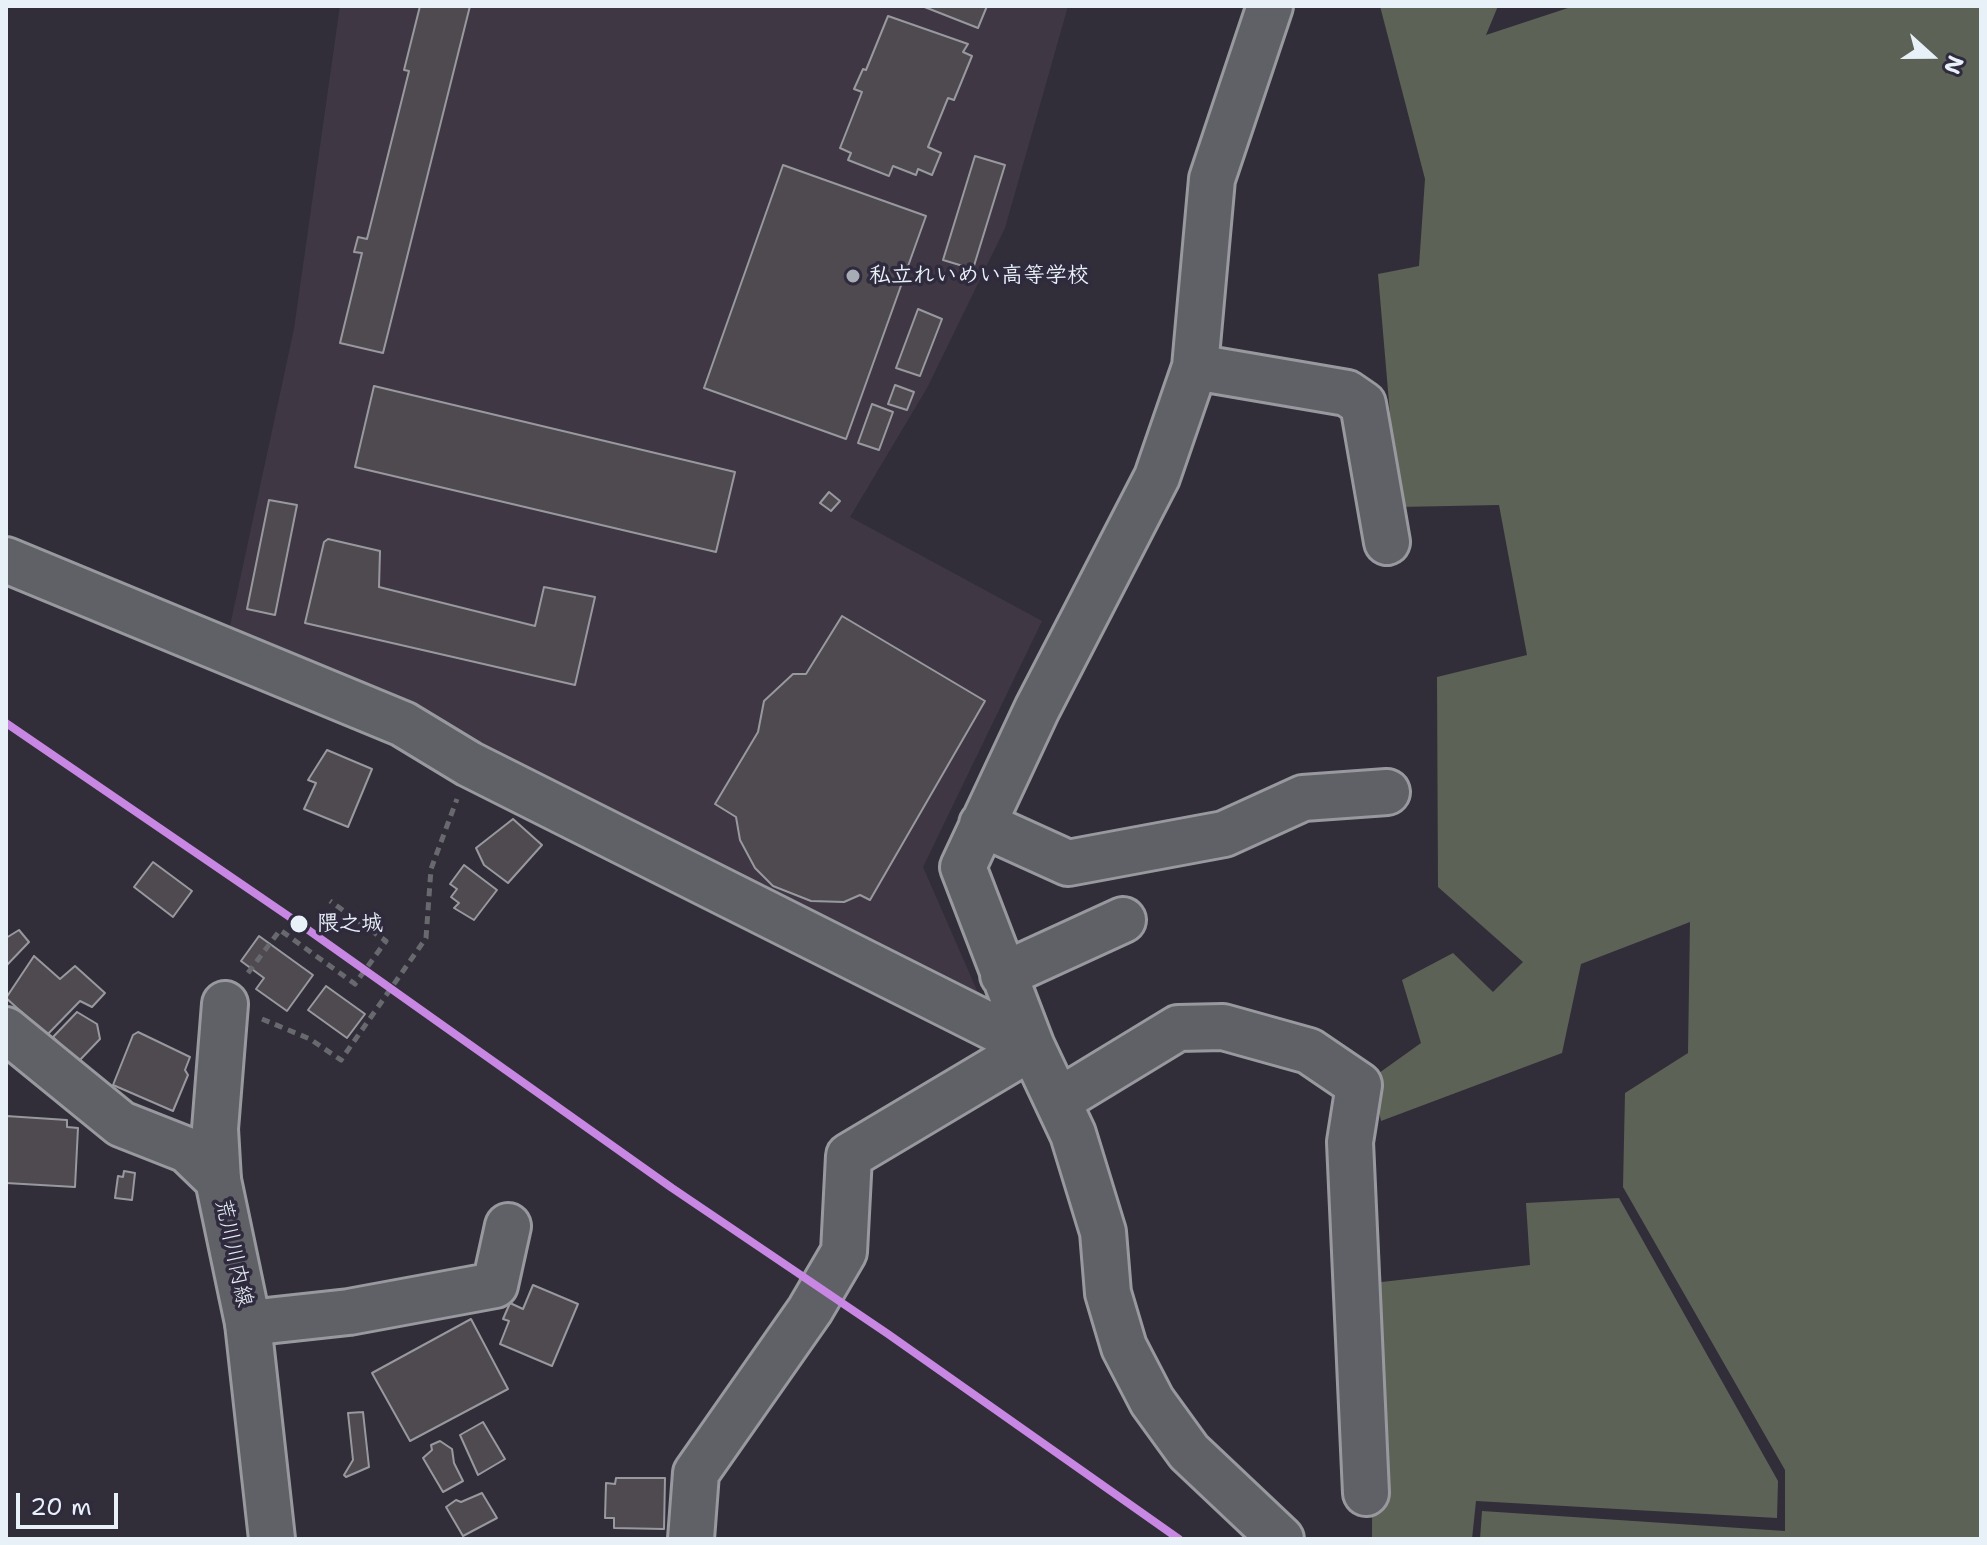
<!DOCTYPE html>
<meta charset="utf-8">
<style>
body{margin:0}
#map{position:relative;width:1987px;height:1545px;overflow:hidden;background:#312e39;font-family:"Shantell Sans",sans-serif}
canvas{display:block}
.frame{position:absolute;inset:0;border:8px solid #e8f1f8;pointer-events:none}
.north{position:absolute;left:1891px;top:16px;width:80px;height:80px;-webkit-text-stroke:6px #2f2a3d;paint-order:stroke;rotate:111deg;font-size:22px;font-weight:700;line-height:32px;text-align:center;color:#e8f1f8}
.north::after{content:'';display:block;margin:auto;width:28px;height:36px;background:#e8f1f8;clip-path:polygon(50% 0,100% 100%,50% 72%,0 100%)}
.scale{position:absolute;left:16px;top:1493px;width:102px;height:36px;box-sizing:border-box;border:4px solid #e8f1f8;border-top:0;padding-left:10px;font-size:24px;line-height:28px;white-space:nowrap;color:#e8f1f8;-webkit-text-stroke:6px #2f2a3d;paint-order:stroke}
</style>
<div id="map">
<canvas width="1987" height="1545"></canvas>
<div class="frame"></div>
<div class="north">N</div>
<div class="scale">20 m</div>
</div>
<script>
const ctx = document.querySelector('canvas').getContext('2d');
ctx.lineJoin = 'round';
function paint(path, color) { ctx.fillStyle = color; ctx.fill(path, 'evenodd'); }
const poly = rows => new Path2D(rows.map(r => 'M' + r).join(''));
function strokePath(path, color, width, dash) { ctx.strokeStyle = color; ctx.lineWidth = width; ctx.lineCap = dash ? 'butt' : 'round'; ctx.setLineDash(dash || []); ctx.stroke(path); }
function write(font, color, halo, rows, align = 'center') {
  ctx.font = font + ' "Shantell Sans","Klee One",sans-serif'; ctx.lineWidth = 7; ctx.setLineDash([]); ctx.textBaseline = 'middle'; ctx.strokeStyle = halo; ctx.fillStyle = color; for (const [text, x, y, turn = 0] of rows) {
    ctx.save(); ctx.translate(x, y); ctx.rotate((+turn || 0) * Math.PI / 180); ctx.textAlign = isNaN(turn) ? turn : align; if (halo) ctx.strokeText(text, 0, 0); ctx.fillText(text, 0, 0); ctx.restore();
  }
}
paint(poly([
 [340,6,1068,6,1005,228,927,388,850,517,1042,621,923,867,978,993,962,1001,509,772,366,685,230,626,294,329]
]), '#403745');
paint(poly([
 [1380,6,1498,6,1486,35,1574,6,1981,6,1981,1539,1480,1539,1482,1511,1785,1531,1785,1470,1623,1187,1625,1093,1688,1053,1690,922,1581,964,1562,1053,1381,1121,1372,1078,1421,1043,1402,980,1453,953,1493,992,1523,962,1438,887,1437,677,1527,655,1499,505,1398,507,1378,274,1419,266,1425,179],
 [1619,1198,1778,1481,1777,1518,1476,1501,1472,1539,1372,1539,1373,1283,1530,1265,1526,1203]
]), '#5d6257');
const building = poly([
 [420,6,470,6,383,353,340,343,362,253,354,252,358,237,367,239,409,71,404,70,420,6],
 [922,6,987,6,978,28,922,6],
 [888,16,968,44,963,52,972,56,954,100,948,98,928,147,941,153,932,175,918,169,916,175,893,166,889,176,848,160,851,153,840,148,862,92,854,89,863,69,866,70,888,16],
 [975,156,1005,165,973,269,943,260,975,156],
 [783,165,926,216,846,439,704,388,783,165],
 [918,309,942,319,920,376,896,368,918,309],
 [895,385,914,392,907,410,888,404,895,385],
 [374,386,735,472,716,552,355,467,374,386],
 [872,404,893,412,879,450,858,443,872,404],
 [829,492,840,501,831,511,820,503,829,492],
 [269,500,297,505,275,615,247,609,269,500],
 [328,539,380,551,379,587,535,626,544,587,595,597,575,685,305,623,324,542,328,539],
 [842,616,985,701,870,900,860,895,844,902,811,901,773,886,755,868,740,840,736,817,715,804,758,732,764,701,793,674,806,674,842,616],
 [327,750,372,769,348,827,304,809,316,783,308,780,327,750],
 [513,819,542,845,508,883,484,865,476,848,513,819],
 [153,862,192,891,173,917,134,887,153,862],
 [464,865,497,890,474,920,454,908,459,903,451,897,457,889,450,884,464,865],
 [19,930,29,942,6,966,6,938,19,930],
 [259,936,313,975,287,1011,256,989,264,978,241,961,259,936],
 [34,956,60,979,75,966,105,993,92,1007,80,1001,47,1035,6,998,34,956],
 [326,986,365,1014,347,1038,308,1010,326,986],
 [77,1012,97,1024,100,1039,78,1062,53,1037,77,1012],
 [138,1032,190,1057,185,1070,188,1075,173,1111,113,1085,133,1035,138,1032],
 [6,1116,67,1120,67,1127,78,1128,75,1187,6,1183,6,1116],
 [124,1171,135,1173,132,1200,115,1198,118,1176,123,1177,124,1171],
 [533,1285,578,1304,552,1366,500,1344,509,1321,503,1319,510,1303,523,1309,533,1285],
 [471,1319,508,1389,410,1441,372,1373,471,1319],
 [363,1412,369,1467,346,1477,344,1475,353,1460,348,1413,363,1412],
 [483,1422,505,1459,478,1475,460,1435,483,1422],
 [440,1441,452,1449,454,1463,463,1481,443,1492,423,1458,432,1450,431,1445,440,1441],
 [616,1478,665,1478,664,1529,614,1528,614,1518,605,1518,606,1483,615,1484,616,1478],
 [482,1493,497,1518,463,1536,446,1507,456,1500,461,1502,482,1493]
]);
paint(building, '#4f4a50');
strokePath(building, '#98999f', 2);
const minor = poly([
 [1270,6,1212,179,1195,367,1157,477,1037,709,963,867,1032,1047,1073,1134,1103,1232,1108,1293,1124,1347,1152,1401,1189,1452,1281,1539],
 [1195,367,1347,393,1363,404,1387,542],
 [6,560,403,724,469,764,1032,1047],
 [982,824,1068,863,1224,834,1303,798,1387,792],
 [1003,975,1123,920],
 [1058,1101,1178,1028,1223,1027,1309,1051,1359,1085,1350,1142,1366,1493],
 [218,1180,215,1129,225,1004],
 [248,1323,349,1312,495,1285,508,1226],
 [691,1539,696,1473,810,1310,844,1252,849,1156,1032,1047]
]);
const major = poly([
 [6,1030,121,1124,187,1150,218,1180,248,1323,272,1539]
]);
strokePath(minor, '#98999f', 50);
strokePath(major, '#98999f', 50);
strokePath(poly([
 [248,973,280,930,355,984,386,941,330,901],
 [262,1019,310,1039,341,1060,426,938,431,869,457,799]
]), '#68686f', 5, [8, 6]);
strokePath(minor, '#606067', 44);
strokePath(major, '#606067', 44);
strokePath(poly([
 [6,723,297,922,672,1188,888,1334,1179,1539]
]), '#c787e3', 8);
for (const [x, y, r, color] of [
 [853,276,8,"#a8adb5"],
 [299,924,10,"#e8f1f8"]
]) { const dot = new Path2D(); dot.arc(x, y, r, 0, 2 * Math.PI); ctx.fillStyle = color; ctx.fill(dot); strokePath(dot, '#2f2a3d', 3); }
write('bold 22px', '#e8f1f8', '#2f2a3d', [
 ["私立れいめい高等学校",869,276]
], 'left');
write('bold 22px', '#e8f1f8', '#2f2a3d', [
 ["隈之城",317,924]
], 'left');
write('22px', '#e8f1f8', '#2f2a3d', [
 ["荒川川内線",233,1253,78]
]);
</script>
